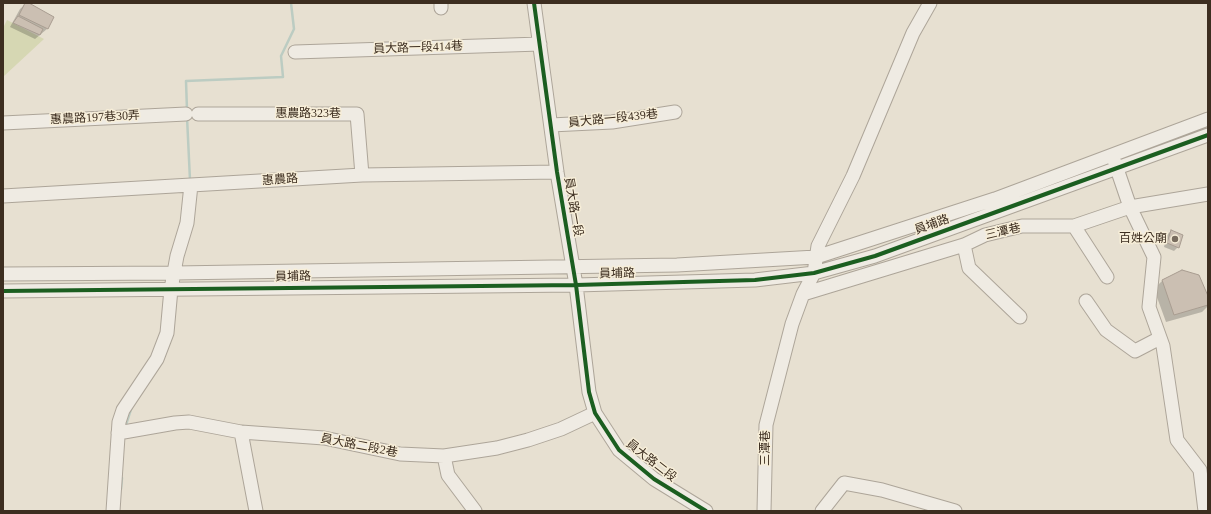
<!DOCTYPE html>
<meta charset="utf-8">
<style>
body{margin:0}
#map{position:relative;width:1211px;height:514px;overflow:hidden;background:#e7e0d1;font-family:"Times New Roman",serif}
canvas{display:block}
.frame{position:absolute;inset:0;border:4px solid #3d2e20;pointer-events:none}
</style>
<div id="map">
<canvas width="1211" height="514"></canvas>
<div class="frame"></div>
</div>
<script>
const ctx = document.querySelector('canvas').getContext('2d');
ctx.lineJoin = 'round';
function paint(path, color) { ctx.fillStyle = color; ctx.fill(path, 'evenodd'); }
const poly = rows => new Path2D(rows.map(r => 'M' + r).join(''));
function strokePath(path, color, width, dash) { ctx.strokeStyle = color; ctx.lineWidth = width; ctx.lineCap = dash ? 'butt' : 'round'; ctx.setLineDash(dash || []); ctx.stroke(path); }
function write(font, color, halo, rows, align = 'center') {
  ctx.font = font + ' "Times New Roman","Noto Sans TC",serif'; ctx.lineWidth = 3; ctx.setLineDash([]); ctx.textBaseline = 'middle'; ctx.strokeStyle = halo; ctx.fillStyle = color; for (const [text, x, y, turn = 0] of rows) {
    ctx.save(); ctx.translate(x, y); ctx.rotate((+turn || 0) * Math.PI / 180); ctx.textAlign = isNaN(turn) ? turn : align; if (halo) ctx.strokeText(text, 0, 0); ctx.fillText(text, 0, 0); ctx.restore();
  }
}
paint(poly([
 [7,20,44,39,3,77,3,28]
]), '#d6d7b3');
paint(poly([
 [27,3,47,29,35,39,10,27,20,9],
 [1171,231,1178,247,1174,251,1164,247,1167,235],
 [1162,281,1208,299,1208,306,1202,312,1166,322,1154,289]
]), '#0003');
strokePath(poly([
 [187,110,186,81,283,77,281,56,294,29,291,3],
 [187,117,190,180],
 [125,428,132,406],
 [121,489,122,478]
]), '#bcccc2', 2.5);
const building = poly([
 [25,3,29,3,54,17,48,29,19,15,25,3],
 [18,16,43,29,40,35,13,23,18,16],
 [1171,230,1183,235,1179,248,1167,243,1171,230],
 [1182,270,1199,275,1208,296,1208,305,1174,315,1162,280,1182,270]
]);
paint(building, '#cbbfb2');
strokePath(building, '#a89c90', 1);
const minor = poly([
 [534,3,557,172,576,285,589,392,595,413,619,450,654,479,706,511],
 [441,8,441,3],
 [295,52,540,44],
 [198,114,357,114,362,175],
 [3,123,186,114],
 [551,125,612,122,675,112],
 [1114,160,1130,207,1154,257,1149,307,1163,346,1177,440,1200,470,1205,511],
 [3,196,362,175,557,172],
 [1074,226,1107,277],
 [964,245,969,268,1020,317],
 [3,274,175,273,677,265,816,257,995,199,1208,119],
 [3,291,576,285,755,280,814,273,875,256,1208,135],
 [803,294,964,245,985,235,1022,226,1074,226,1130,207,1208,194],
 [1086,301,1106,330,1135,351,1160,338],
 [241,432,256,511],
 [118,433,175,423,189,422,241,432,324,438,400,454,444,456,497,448,528,440,561,429,595,413],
 [444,456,448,475,475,511],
 [113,511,119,422,123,410,157,359,167,333,171,289,177,256,187,223,191,185],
 [764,511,766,425,792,324,803,294,814,273,818,246,853,176,913,33,930,3],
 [822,511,844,483,882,490,955,511]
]);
strokePath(minor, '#ada599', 15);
strokePath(minor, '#efebe3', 13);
strokePath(poly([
 [534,3,557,172,576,285,589,392,595,413,619,450,654,479,706,511],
 [3,291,576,285,755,280,814,273,875,256,1208,135]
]), '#1b5e20', 4);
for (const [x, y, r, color] of [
 [1175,239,4,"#786c5e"]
]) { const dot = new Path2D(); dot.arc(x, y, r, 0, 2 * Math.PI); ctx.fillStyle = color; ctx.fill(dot); strokePath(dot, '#f7eed8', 1.5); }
write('12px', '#3d2e20', '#f7eed8', [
 ["員大路一段414巷",418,48,-2],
 ["惠農路323巷",308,114],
 ["惠農路197巷30弄",95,118,-3],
 ["員大路一段439巷",613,119,-6],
 ["惠農路",280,180,-4],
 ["員大路一段",573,207,80],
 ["員埔路",932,225,-20],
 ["三潭巷",1003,232,-13],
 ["員埔路",617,274,-1],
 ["員埔路",293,277,-1],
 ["員大路二段2巷",359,446,11],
 ["三潭巷",766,448,-90],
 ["員大路二段",651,461,38]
]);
write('12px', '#3d2e20', '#f7eed8', [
 ["百姓公廟",1167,239]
], 'right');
</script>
